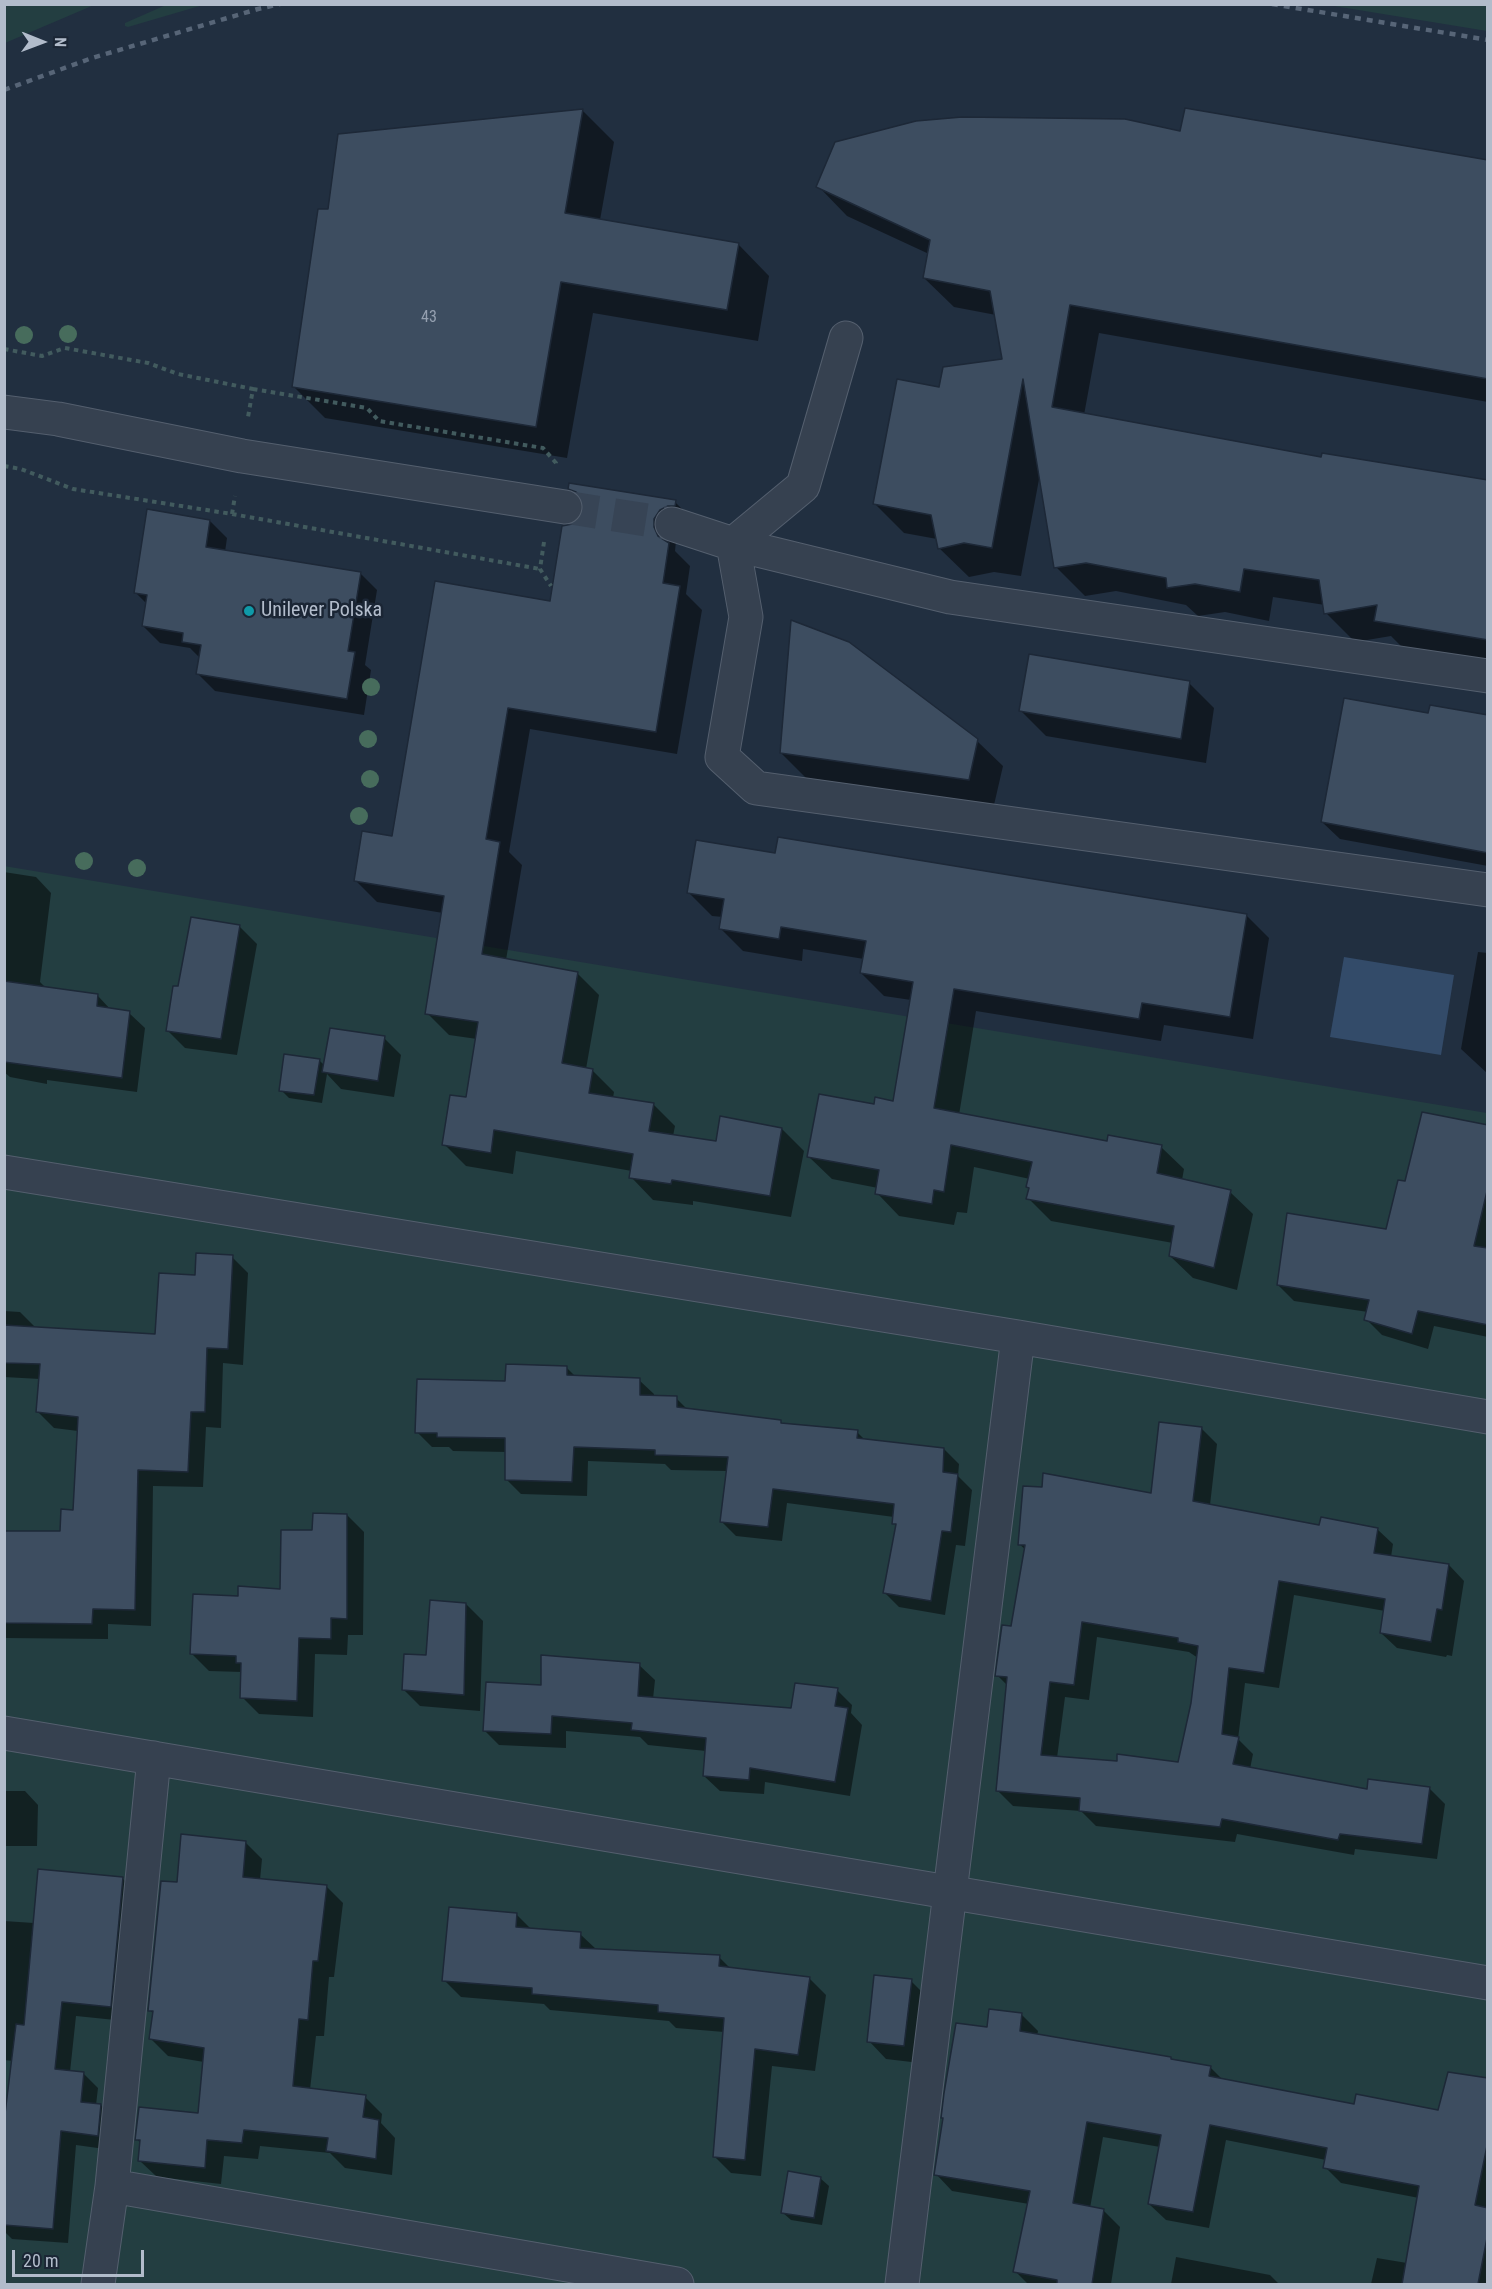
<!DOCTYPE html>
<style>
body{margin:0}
#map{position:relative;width:1492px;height:2289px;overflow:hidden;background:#212f40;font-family:"Roboto Condensed",sans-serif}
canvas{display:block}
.frame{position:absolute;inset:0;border:6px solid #b2bccb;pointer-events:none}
.north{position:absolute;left:12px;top:12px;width:60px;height:60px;-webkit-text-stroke:4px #1b2635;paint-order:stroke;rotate:91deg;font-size:16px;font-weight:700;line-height:24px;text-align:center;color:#b2bccb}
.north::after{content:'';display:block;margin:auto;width:21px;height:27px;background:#b2bccb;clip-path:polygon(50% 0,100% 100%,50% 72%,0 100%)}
.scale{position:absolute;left:12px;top:2250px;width:132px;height:27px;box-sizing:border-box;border:3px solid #b2bccb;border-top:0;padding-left:8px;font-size:18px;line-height:21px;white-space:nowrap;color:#b2bccb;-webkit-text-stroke:4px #1b2635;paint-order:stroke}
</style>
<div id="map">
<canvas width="1492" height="2289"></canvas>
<div class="frame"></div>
<div class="north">N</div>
<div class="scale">20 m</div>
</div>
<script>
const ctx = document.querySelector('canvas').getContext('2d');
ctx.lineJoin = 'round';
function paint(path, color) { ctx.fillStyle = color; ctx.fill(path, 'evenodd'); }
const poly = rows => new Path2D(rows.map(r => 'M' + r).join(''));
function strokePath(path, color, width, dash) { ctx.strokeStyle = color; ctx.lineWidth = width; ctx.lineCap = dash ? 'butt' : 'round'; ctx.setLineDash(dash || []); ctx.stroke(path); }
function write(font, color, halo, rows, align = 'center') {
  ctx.font = font + ' "Roboto Condensed",sans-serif'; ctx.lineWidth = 5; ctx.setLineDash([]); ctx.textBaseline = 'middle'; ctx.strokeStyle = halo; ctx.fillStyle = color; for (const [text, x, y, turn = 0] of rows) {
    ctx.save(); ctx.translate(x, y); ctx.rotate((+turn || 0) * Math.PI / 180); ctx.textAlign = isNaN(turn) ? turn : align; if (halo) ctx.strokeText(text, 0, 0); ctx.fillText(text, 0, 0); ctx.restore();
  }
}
paint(poly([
 [5,4,94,4,94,5,5,43],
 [166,5,203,5,128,27,125,26,125,23],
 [1328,5,1487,5,1487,31],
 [4,866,1487,1113,1487,2284,5,2284]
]), '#233e41');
paint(poly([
 [1344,957,1454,975,1441,1055,1330,1037]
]), '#334b69');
paint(poly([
 [583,111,614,142,600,220,738,244,769,276,758,341,593,313,567,458,325,418,293,386,329,210],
 [1181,133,1488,162,1488,402,1099,333,1084,415,1322,459,1488,482,1488,664,1405,650,1391,636,1355,642,1326,613,1325,605,1273,597,1269,621,1225,612,1198,616,1186,605,1116,591,1085,596,1056,567,1040,474,1021,576,994,572,969,577,939,548,937,539,904,533,875,504,941,388,1003,360,996,315,954,307,924,278,929,254,847,216,818,186],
 [570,488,675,502,697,524,676,541,675,551,690,566,686,594,702,610,677,754,530,729,509,852,522,865,506,960,577,973,599,995,586,1069,592,1070,614,1092,613,1098,653,1104,675,1126,673,1136,718,1142,782,1129,804,1151,791,1217,693,1201,693,1205,653,1200,631,1177,632,1171,516,1151,513,1174,466,1166,444,1144,468,1099,477,1039,449,1035,427,1013,443,913,377,902,355,880,393,838,552,603,573,526,581,519,585,511,584,502],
 [210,521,227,538,225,552,360,573,377,590,365,665,371,670,364,715,215,691,198,674,200,658,190,648,160,643,143,626,147,604,136,593],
 [1189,683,1214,708,1206,763,1046,736,1021,711],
 [1429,715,1488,717,1488,866,1340,839,1322,822],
 [977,741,1003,766,994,805,806,778,781,753],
 [776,855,1246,915,1269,938,1253,1039,1164,1025,1161,1041,976,1011,959,1115,1109,1143,1161,1147,1184,1169,1182,1180,1230,1192,1253,1214,1237,1290,1193,1278,1170,1256,1173,1243,1051,1221,1028,1198,1030,1179,974,1167,967,1213,957,1212,954,1225,899,1216,877,1193,878,1188,832,1179,809,1157,875,1106,894,1102,911,1000,884,996,861,973,864,959,803,949,802,961,743,951,721,929,723,917,712,916,689,893],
 [4,872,36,877,51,893,40,982,47,989,98,996,111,1010,129,1013,145,1028,137,1092,47,1080,47,1084,10,1077,4,1072],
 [240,927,257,944,237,1055,185,1048,168,1031],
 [1478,952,1488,953,1488,1074,1461,1049],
 [384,1038,401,1055,394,1097,341,1089,327,1074,322,1103,289,1098,281,1090,319,1060,325,1066],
 [1488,1126,1488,1337,1434,1326,1428,1349,1382,1335,1366,1319,1368,1312,1294,1301,1278,1285,1387,1230,1406,1183],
 [232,1257,248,1273,243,1365,223,1363,221,1428,206,1427,203,1487,153,1486,151,1626,108,1624,108,1639,4,1638,4,1533,61,1533,74,1511,78,1431,54,1428,38,1412,40,1379,4,1377,4,1311,20,1312,37,1329,157,1336,197,1276],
 [566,1367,576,1377,639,1380,654,1394,654,1397,676,1398,688,1410,781,1422,783,1424,857,1432,866,1441,944,1449,959,1464,958,1476,972,1490,965,1546,956,1545,945,1615,899,1607,885,1593,897,1526,894,1523,894,1517,787,1503,782,1541,736,1536,721,1521,728,1471,671,1470,665,1464,588,1461,587,1496,521,1494,506,1479,507,1452,453,1451,449,1447,432,1447,417,1432,507,1382],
 [1201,1428,1217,1444,1210,1505,1321,1526,1377,1529,1393,1544,1391,1557,1449,1565,1464,1581,1452,1656,1447,1655,1446,1657,1397,1648,1381,1633,1385,1611,1294,1595,1279,1688,1245,1683,1238,1739,1253,1754,1250,1769,1368,1791,1429,1788,1445,1804,1437,1859,1355,1849,1354,1855,1237,1834,1235,1842,1096,1826,1081,1811,1013,1806,997,1790,1008,1686,997,1675,1013,1628,1026,1550,1019,1544,1152,1495],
 [1097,1637,1189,1652,1198,1658,1192,1703,1180,1763,1118,1763,1057,1758,1065,1697,1089,1700],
 [347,1515,364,1532,363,1635,348,1635,347,1655,315,1654,313,1717,259,1714,242,1697,242,1672,209,1671,191,1653,239,1598,282,1591,314,1532],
 [466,1604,483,1621,480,1711,420,1706,403,1689],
 [639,1665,655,1680,653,1699,792,1710,837,1690,852,1705,851,1713,862,1725,850,1796,765,1782,764,1794,720,1791,704,1776,706,1751,648,1745,640,1737,566,1731,566,1748,499,1745,484,1730,542,1686],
 [4,1791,25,1791,38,1805,37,1846,4,1846],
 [245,1842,262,1859,260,1880,326,1886,343,1903,334,1977,329,1977,324,2036,316,2036,310,2090,365,2097,382,2114,381,2123,395,2138,392,2175,345,2168,330,2153,260,2146,258,2159,224,2156,221,2184,157,2177,140,2161,141,2144,137,2139,200,2114,204,2062,168,2056,151,2039,154,2015,150,2010,178,1884],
 [123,1879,138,1894,125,2021,76,2016,70,2072,83,2073,98,2088,96,2105,101,2105,115,2120,112,2150,76,2145,68,2243,12,2239,4,2231,4,2151,13,2061,4,2060,4,1921,34,1923],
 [516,1914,532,1930,580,1934,597,1950,719,1957,731,1969,809,1978,826,1995,815,2071,772,2066,761,2176,731,2173,714,2156,724,2032,676,2028,669,2021,550,2010,544,2004,461,1997,444,1980],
 [911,1981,928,1998,920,2063,886,2059,869,2041],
 [1022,2015,1038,2031,1037,2036,1171,2059,1173,2061,1210,2067,1223,2080,1355,2106,1439,2111,1488,2080,1487,2284,1371,2284,1377,2258,1407,2263,1419,2198,1341,2183,1325,2167,1326,2160,1226,2140,1209,2228,1166,2220,1149,2204,1160,2147,1103,2137,1090,2208,1104,2211,1120,2227,1111,2284,1028,2284,1015,2271,1029,2204,952,2191,936,2174,988,2028],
 [820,2178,829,2186,822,2225,791,2220,782,2212],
 [1176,2257,1270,2275,1279,2284,1171,2284]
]), '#0007');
const building = poly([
 [1185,108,1488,160,1488,379,1070,305,1052,407,1321,457,1322,453,1488,480,1488,640,1374,621,1377,605,1324,614,1319,580,1244,569,1240,592,1195,584,1167,588,1166,578,1086,563,1054,568,1023,379,992,548,964,543,938,549,931,515,873,504,897,379,939,387,943,367,1002,359,990,291,923,278,930,240,816,187,835,142,916,121,962,117,1125,119,1180,131,1185,108],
 [583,109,565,213,739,243,727,310,561,282,536,427,292,387,318,209,328,209,338,134,583,109],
 [569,483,676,500,675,506,668,506,660,510,654,519,654,527,658,536,669,543,663,583,680,586,656,732,508,708,486,839,500,842,482,954,578,972,562,1063,593,1069,589,1093,654,1103,649,1131,716,1141,720,1116,782,1128,770,1196,672,1180,671,1184,629,1178,633,1154,494,1130,491,1153,442,1145,450,1095,466,1097,478,1022,425,1014,444,896,354,881,362,831,392,836,435,581,550,601,562,526,572,524,580,518,583,510,582,500,576,492,568,489,569,483],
 [147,509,210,520,206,547,361,572,348,651,355,652,347,699,196,674,201,645,182,642,183,633,142,626,147,595,134,593,147,509],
 [791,620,849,642,978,739,969,780,780,753,791,620],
 [1029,654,1190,681,1181,739,1019,711,1029,654],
 [1344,698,1428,713,1430,705,1488,715,1488,853,1321,822,1344,698],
 [778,837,1247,914,1230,1017,1142,1003,1139,1019,954,989,934,1108,1107,1141,1108,1135,1162,1145,1157,1173,1231,1190,1214,1268,1169,1256,1174,1226,1026,1199,1029,1188,1026,1187,1032,1162,951,1145,944,1192,934,1190,932,1204,875,1194,879,1170,807,1157,819,1094,874,1104,875,1097,893,1101,913,982,860,973,866,941,781,927,779,939,719,929,724,899,687,893,696,840,775,853,778,837],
 [191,917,240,925,221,1039,166,1031,173,986,178,986,191,917],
 [4,981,98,994,97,1006,130,1011,122,1078,4,1062,4,981],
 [330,1028,385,1036,378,1081,322,1072,330,1028],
 [284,1054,320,1059,314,1095,279,1091,284,1054],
 [1422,1112,1488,1125,1488,1187,1474,1246,1488,1248,1488,1325,1418,1311,1412,1334,1364,1320,1369,1300,1277,1285,1287,1213,1386,1229,1398,1180,1405,1181,1422,1112],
 [196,1253,233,1255,228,1349,207,1348,205,1412,191,1412,188,1472,138,1470,135,1610,93,1609,92,1624,4,1623,4,1531,60,1531,61,1509,73,1510,78,1417,36,1412,40,1364,4,1363,4,1325,155,1334,159,1273,195,1275,196,1253],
 [506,1364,567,1366,567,1375,640,1378,640,1395,677,1396,677,1407,781,1420,781,1423,858,1430,857,1438,944,1448,943,1472,958,1474,951,1532,942,1531,931,1601,883,1593,896,1524,892,1524,894,1504,773,1489,768,1527,720,1522,728,1457,655,1455,655,1450,574,1447,572,1482,505,1480,505,1438,437,1437,437,1433,415,1433,417,1379,505,1381,506,1364],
 [1159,1422,1202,1427,1193,1501,1319,1525,1321,1517,1378,1528,1374,1553,1449,1564,1442,1610,1437,1609,1431,1642,1380,1633,1385,1599,1279,1581,1264,1673,1229,1668,1222,1734,1239,1737,1233,1764,1367,1789,1368,1779,1430,1787,1422,1844,1340,1834,1338,1840,1222,1819,1220,1827,1079,1811,1080,1798,996,1791,1007,1677,995,1676,1002,1625,1011,1626,1025,1545,1018,1545,1023,1486,1042,1487,1043,1473,1151,1493,1159,1422],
 [1082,1622,1178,1638,1178,1642,1198,1646,1191,1703,1178,1762,1117,1754,1117,1761,1041,1755,1050,1682,1074,1685,1082,1622],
 [313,1513,347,1514,347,1619,331,1618,331,1639,299,1638,297,1701,240,1698,241,1663,236,1663,236,1656,190,1654,193,1594,238,1596,238,1586,280,1589,281,1530,312,1530,313,1513],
 [430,1600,466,1603,464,1695,402,1690,404,1654,426,1655,430,1600],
 [541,1655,640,1663,638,1696,791,1708,795,1683,838,1688,835,1706,848,1708,835,1782,750,1768,749,1780,703,1776,706,1738,631,1730,632,1723,552,1716,551,1734,483,1731,486,1682,541,1685,541,1655],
 [181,1834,246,1841,243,1877,327,1885,318,1961,313,1961,308,2020,299,2019,293,2086,366,2095,363,2117,379,2120,376,2159,326,2151,328,2138,244,2130,242,2143,207,2140,205,2168,138,2161,140,2140,135,2140,139,2107,198,2113,204,2048,149,2039,153,2011,148,2011,161,1881,177,1882,181,1834],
 [38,1869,123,1877,111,2007,62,2002,55,2069,84,2072,81,2102,101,2104,98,2136,61,2131,53,2229,4,2225,4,2122,16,2024,24,2025,38,1869],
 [449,1907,517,1913,516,1927,581,1932,580,1948,720,1955,719,1966,810,1977,798,2055,755,2049,745,2160,713,2157,724,2018,658,2012,658,2005,532,1994,532,1988,442,1981,449,1907],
 [874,1975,912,1979,904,2046,867,2042,874,1975],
 [989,2009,1022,2013,1020,2031,1171,2057,1171,2059,1211,2066,1209,2076,1354,2104,1356,2094,1438,2110,1448,2072,1488,2078,1488,2141,1475,2205,1488,2208,1488,2233,1478,2284,1402,2284,1419,2186,1323,2168,1327,2148,1210,2125,1193,2212,1148,2204,1161,2135,1087,2122,1073,2203,1104,2209,1092,2284,1057,2284,1057,2280,1013,2272,1030,2191,934,2175,943,2118,941,2118,944,2093,956,2023,987,2027,989,2009],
 [788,2171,821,2177,814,2218,781,2213,788,2171]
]);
paint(building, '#3d4d60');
strokePath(building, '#1d2837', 1.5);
strokePath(poly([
 [565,507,672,524]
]), '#374455', 33, [33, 16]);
const minor = poly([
 [4,412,58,419,242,456,565,507],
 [672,524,733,544,950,597,1488,676],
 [733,544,746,617,722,757,756,788,1488,890],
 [733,544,803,486,846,338],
 [4,1172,1018,1337,1488,1417],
 [4,1733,1488,1983],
 [112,2186,677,2284],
 [98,2284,112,2186,154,1758],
 [902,2284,1018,1337]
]);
strokePath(minor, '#545f6e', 35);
strokePath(poly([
 [4,349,42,356,65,348,148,363,178,374,253,389,248,417],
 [253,389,367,408,379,421,543,448,556,463,556,467],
 [4,466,21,469,73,489,232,514,540,569],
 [232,514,235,496],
 [544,542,540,569,551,586]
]), '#425b5e', 4, [4.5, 4.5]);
strokePath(minor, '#364150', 33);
strokePath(poly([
 [1272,4,1488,40],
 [4,90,92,58,258,9,280,4]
]), '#576577', 4.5, [6, 6]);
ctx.fillStyle = '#476c5c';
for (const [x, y] of [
 [68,334],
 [24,335],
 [371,687],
 [368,739],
 [370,779],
 [359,816],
 [84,861],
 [137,868]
]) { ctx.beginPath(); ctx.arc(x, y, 9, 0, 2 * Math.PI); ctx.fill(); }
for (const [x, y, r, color] of [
 [249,611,6,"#0f9aa8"]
]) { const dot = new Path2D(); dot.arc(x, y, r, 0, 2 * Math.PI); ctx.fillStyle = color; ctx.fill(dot); strokePath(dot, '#1b2635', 2); }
write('16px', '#95a0b0', null, [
 ["43",429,318]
]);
write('20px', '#b2bccb', '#1b2635', [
 ["Unilever Polska",261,611]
], 'left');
</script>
